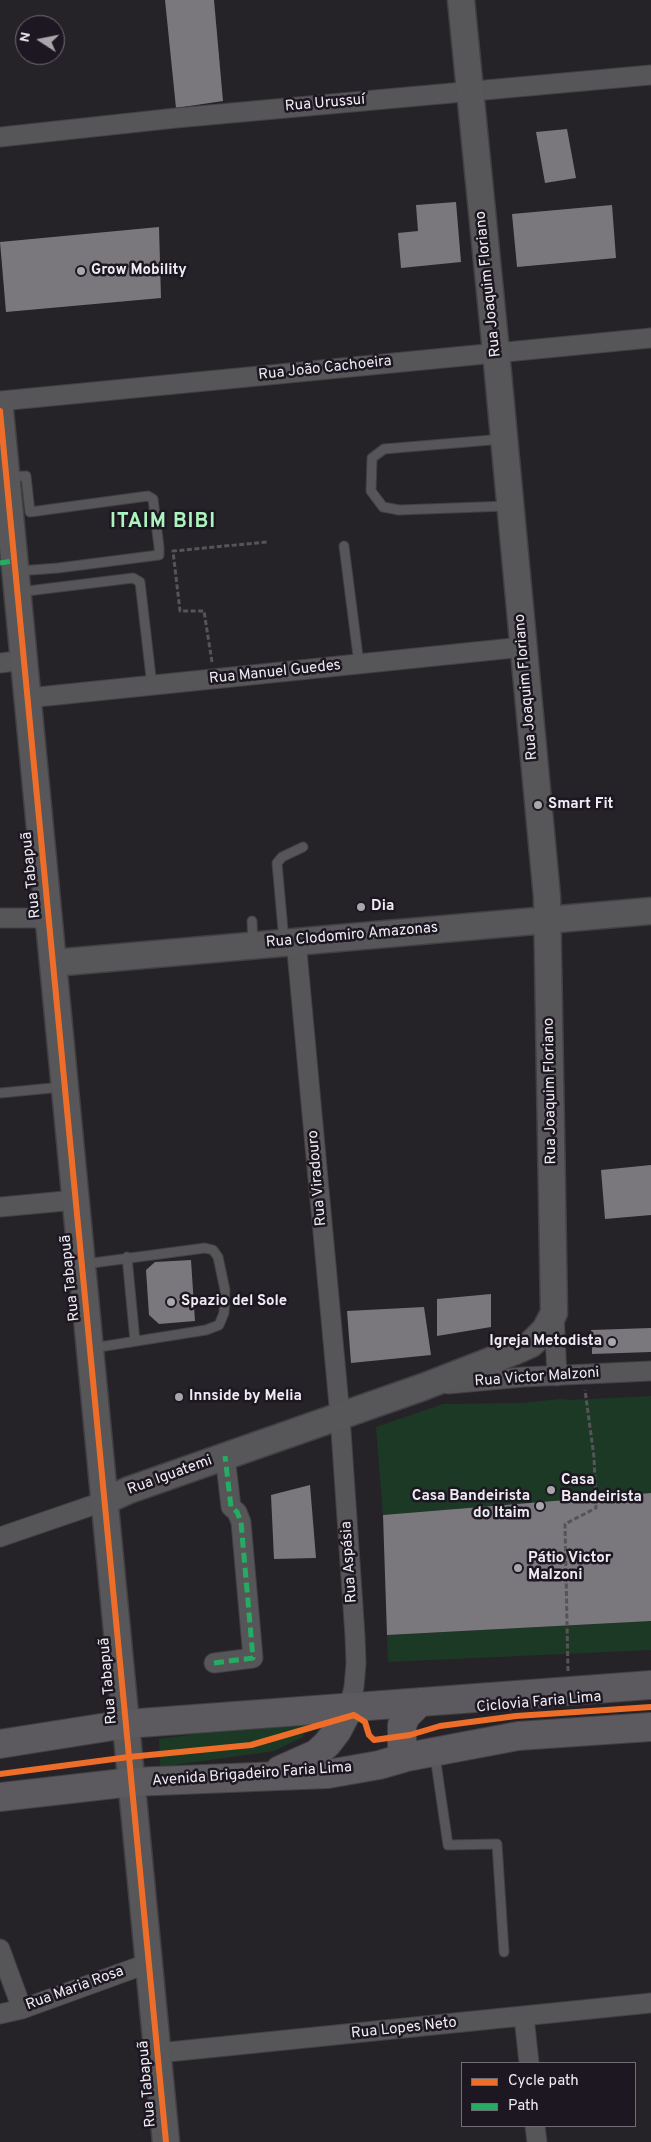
<!DOCTYPE html>
<meta charset="utf-8">
<style>
body{margin:0}
#map{position:relative;width:651px;height:2142px;overflow:hidden;background:#262328;font-family:Overpass,sans-serif}
canvas{display:block}
.legend{position:absolute;left:461px;top:2062px;width:175px;height:65px;box-sizing:border-box;background:#1c1721;border:1px solid #716c75;margin:0;padding:6px 9px;list-style:none;font-size:15px;color:#f0ecf3}
.legend li{display:flex;align-items:center;gap:10px;height:25px}
.legend b{width:25px;border:1px solid #716c75}
.north{position:absolute;left:15px;top:15px;width:50px;height:50px;box-sizing:border-box;background:#1c1721;border:1px solid #716c75;border-radius:50%;rotate:281deg;font-size:14px;font-weight:700;line-height:20px;text-align:center;color:#f0ecf3}
.north::after{content:'';display:block;margin:auto;width:18px;height:22px;background:#a9a6ac;clip-path:polygon(50% 0,100% 100%,50% 72%,0 100%)}
</style>
<div id="map">
<canvas width="651" height="2142"></canvas>
<ul class="legend">
<li><b style="height:6px;background:#ee6e29"></b>Cycle path</li>
<li><b style="height:6px;background:#26ab63"></b>Path</li>
</ul>
<div class="north">N</div>
</div>
<script>
const ctx = document.querySelector('canvas').getContext('2d');
ctx.lineJoin = 'round';
function paint(path, color) { ctx.fillStyle = color; ctx.fill(path, 'evenodd'); }
const poly = rows => new Path2D(rows.map(r => 'M' + r).join(''));
function strokePath(path, color, width, dash) { ctx.strokeStyle = color; ctx.lineWidth = width; ctx.lineCap = dash ? 'butt' : 'round'; ctx.setLineDash(dash || []); ctx.stroke(path); }
function write(font, color, halo, rows, align = 'center') {
  ctx.font = font + ' Overpass,sans-serif'; ctx.lineWidth = 5; ctx.setLineDash([]); ctx.textBaseline = 'middle'; ctx.strokeStyle = halo; ctx.fillStyle = color; for (const [text, x, y, turn = 0] of rows) {
    ctx.save(); ctx.translate(x, y); ctx.rotate((+turn || 0) * Math.PI / 180); ctx.textAlign = isNaN(turn) ? turn : align; if (halo) ctx.strokeText(text, 0, 0); ctx.fillText(text, 0, 0); ctx.restore();
  }
}
paint(poly([
 [651,1396,651,1493,383,1515,376,1427,443,1404,521,1403,561,1399,570,1400],
 [651,1621,651,1650,388,1662,387,1635],
 [306,1719,303,1737,274,1751,160,1767,159,1739]
]), '#1c3926');
paint(poly([
 [165,0,214,0,223,101,176,108],
 [567,129,576,178,545,183,536,132],
 [456,202,461,262,401,268,398,233,418,231,416,205],
 [612,205,616,258,517,267,512,214],
 [159,227,161,298,6,312,0,242],
 [651,1165,651,1215,605,1219,601,1170],
 [191,1260,195,1321,159,1324,149,1315,146,1270,155,1262],
 [491,1294,491,1327,437,1336,437,1299],
 [424,1307,431,1355,351,1363,347,1311],
 [651,1328,651,1352,592,1354,592,1347,584,1347,584,1338,592,1337,591,1330],
 [310,1485,316,1558,274,1559,271,1495],
 [651,1493,651,1621,387,1635,383,1515]
]), '#7b787d');
const lane = poly([
 [503,439,384,449,372,458,371,491,383,507,399,510,507,506],
 [8,477,26,476,30,512,148,496,153,499,159,547,159,555,58,568,18,571],
 [344,546,359,664],
 [19,592,133,578,140,582,152,686],
 [252,921,253,944],
 [284,941,277,863,282,857,303,847],
 [0,1093,62,1087],
 [127,1257,135,1341],
 [85,1264,205,1248,213,1250,218,1257,225,1290,224,1313,219,1325,206,1330,93,1348],
 [435,1756,448,1845,497,1844,504,1952]
]);
const street = poly([
 [0,137,176,118,651,75],
 [0,401,651,338],
 [0,663,24,660],
 [28,698,523,647],
 [0,918,49,918],
 [296,941,340,1416,355,1636,356,1663,354,1687,349,1708],
 [0,1207,76,1200],
 [554,1313,557,1376],
 [448,1384,523,1377,651,1371],
 [0,1537,105,1501],
 [214,1663,253,1658,241,1522,237,1512,231,1507,225,1456],
 [0,1949,22,2009],
 [0,2014,22,2009,149,1963],
 [524,2017,529,2063],
 [158,2053,651,2003],
 [535,2126,537,2142]
]);
const secondary = poly([
 [0,411,166,2142],
 [53,963,651,911],
 [105,1501,129,1490,423,1387,513,1352,531,1344,545,1330,554,1313,547,897,496,352,461,0]
]);
const highway = poly([
 [0,1744,126,1724,651,1685],
 [407,1757,402,1747,402,1725,406,1716,420,1702],
 [280,1770,316,1754,327,1744,337,1731,349,1708],
 [0,1797,132,1782,328,1774,379,1765,407,1757,518,1736,651,1727]
]);
strokePath(lane, '#424044', 11);
strokePath(street, '#424044', 21);
strokePath(secondary, '#424044', 29);
strokePath(highway, '#424044', 30);
strokePath(poly([
 [212,662,204,611,180,611,173,551,267,542],
 [568,1671,565,1524,596,1508,594,1457,585,1390]
]), '#565457', 3, [5, 2.5]);
strokePath(lane, '#565557', 9);
strokePath(street, '#565557', 19);
strokePath(secondary, '#575658', 26);
strokePath(highway, '#5c5a5e', 28);
strokePath(poly([
 [0,563,14,561],
 [214,1663,253,1658,241,1522,237,1512,231,1507,225,1456]
]), '#26ab63', 5, [10, 5]);
strokePath(poly([
 [0,411,166,2142],
 [0,1774,129,1757,251,1745,354,1715,365,1722,369,1735,374,1740,410,1735,440,1726,516,1716,651,1707]
]), '#ee6e29', 6);
for (const [x, y, r, color] of [
 [81,271,5,"#a9a6ac"],
 [538,805,5,"#a9a6ac"],
 [361,907,5,"#a9a6ac"],
 [171,1302,5,"#a9a6ac"],
 [612,1342,5,"#a9a6ac"],
 [179,1397,5,"#a9a6ac"],
 [551,1490,5,"#a9a6ac"],
 [540,1506,5,"#a9a6ac"],
 [518,1568,5,"#a9a6ac"]
]) { const dot = new Path2D(); dot.arc(x, y, r, 0, 2 * Math.PI); ctx.fillStyle = color; ctx.fill(dot); strokePath(dot, '#1c1721', 2); }
write('15px', '#f0ecf3', '#1c1721', [
 ["Rua Urussuí",325,104,-5],
 ["Rua Joaquim Floriano",489,284,-96],
 ["Rua João Cachoeira",325,369,-6],
 ["Rua Manuel Guedes",275,673,-6],
 ["Rua Joaquim Floriano",527,687,-95],
 ["Rua Tabapuã",32,875,-96],
 ["Rua Clodomiro Amazonas",352,936,-5],
 ["Rua Joaquim Floriano",551,1091,-91],
 ["Rua Viradouro",318,1178,-95],
 ["Rua Tabapuã",71,1278,-96],
 ["Rua Victor Malzoni",537,1378,-4],
 ["Rua Iguatemi",170,1476,-20],
 ["Rua Aspásia",350,1562,-94],
 ["Rua Tabapuã",109,1681,-95],
 ["Ciclovia Faria Lima",539,1703,-5],
 ["Avenida Brigadeiro Faria Lima",252,1775,-4],
 ["Rua Maria Rosa",75,1989,-20],
 ["Rua Lopes Neto",404,2029,-6],
 ["Rua Tabapuã",148,2084,-95]
]);
write('bold 15px', '#f0ecf3', '#1c1721', [
 ["Grow Mobility",91,271],
 ["Smart Fit",548,805],
 ["Dia",371,907],
 ["Spazio del Sole",181,1302],
 ["Igreja Metodista",602,1342,"right"],
 ["Innside by Melia",189,1397],
 ["Casa",561,1481],
 ["Bandeirista",561,1498],
 ["Casa Bandeirista",530,1497,"right"],
 ["do Itaim",530,1514,"right"],
 ["Pátio Victor",528,1559],
 ["Malzoni",528,1576]
], 'left');
ctx.letterSpacing = '1px';
write('bold 20px', '#acf3bf', '#1c1721', [
 ["ITAIM BIBI",163,523]
]);
ctx.letterSpacing = '0px';
</script>
